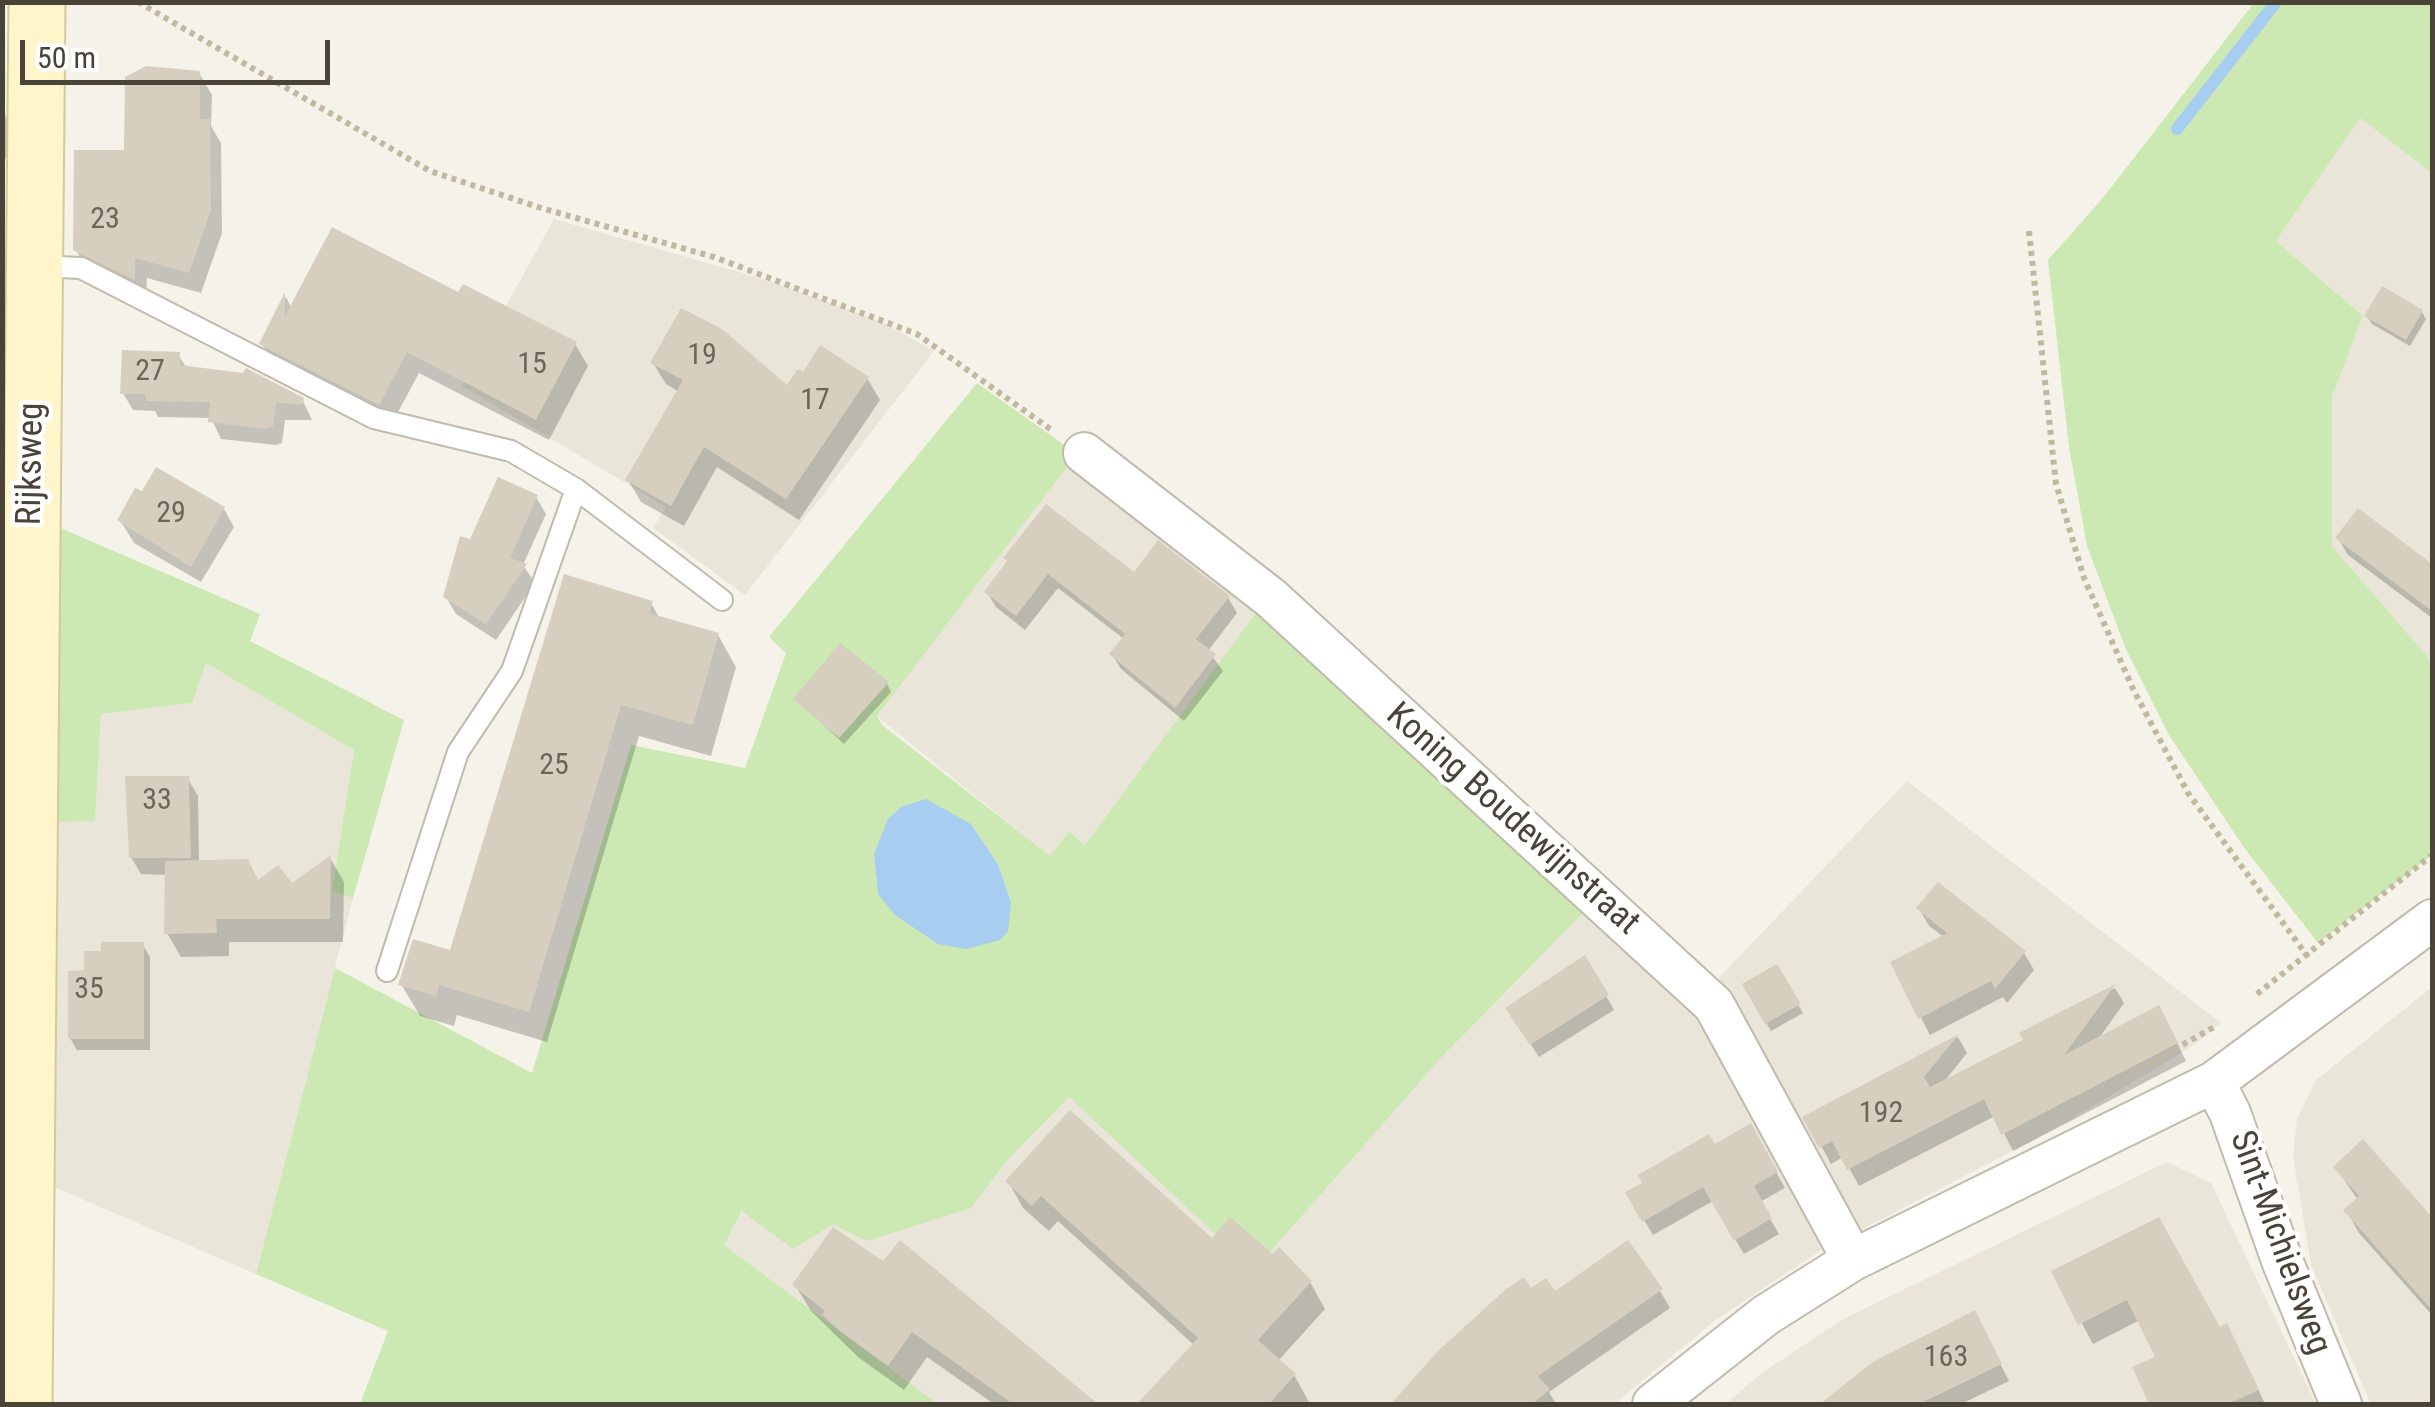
<!DOCTYPE html>
<html>
<head>
<meta charset="utf-8">
<style>
	body { margin:0 }
	#map { position:relative; width:2435px; height:1407px; overflow:hidden; background:#f5f2ea; font-family:"Roboto Condensed",sans-serif }
	canvas { display:block }
	.frame { position:absolute; inset:0; border:5px solid #494338; pointer-events:none }
	.scale { position:absolute; left:20px; top:40px; width:310px; height:45px; box-sizing:border-box; border:5px solid #494338; border-top:0; padding-left:12px; font-size:30px; line-height:35px; white-space:nowrap; color:#494338; -webkit-text-stroke:8px #fff; paint-order:stroke }
</style>
</head>
<body>
<div id="map">
<canvas width="2435" height="1407"></canvas>
<div class="frame"></div>
<div class="scale">50 m</div>
</div>
<script>
const ctx = document.querySelector('canvas').getContext('2d');
ctx.lineJoin = 'round';
function fillPath(path, color) { ctx.fillStyle = color; ctx.fill(path, 'evenodd'); }
const shape = rows => new Path2D(rows.map(r => 'M' + r).join(''));
function trace(path, color, width, dash) { ctx.strokeStyle = color; ctx.lineWidth = width; ctx.lineCap = dash ? 'butt' : 'round'; ctx.setLineDash(dash || []); ctx.stroke(path); }
function write(font, color, halo, rows, align = 'center') {
  ctx.font = font + ' "Roboto Condensed",sans-serif'; ctx.lineWidth = 9; ctx.setLineDash([]); ctx.textBaseline = 'middle'; ctx.strokeStyle = halo; ctx.fillStyle = color; for (const [text, x, y, turn = 0] of rows) {
    ctx.save(); ctx.translate(x, y); ctx.rotate((+turn || 0) * Math.PI / 180); ctx.textAlign = isNaN(turn) ? turn : align; if (halo) ctx.strokeText(text, 0, 0); ctx.fillText(text, 0, 0); ctx.restore();
  }
}
const residential = shape([
	[2360,118,2432,173,2432,662,2332,546,2332,396,2363,316,2276,241],
	[554,219,767,280,882,322,934,351,745,595,653,528,666,507,462,386],
	[1077,454,1266,599,1085,846,1050,857,877,716],
	[205,662,354,750,332,890,353,898,256,1274,47,1184,51,822,95,820,101,714,191,703],
	[1907,781,2221,1023,2190,1048,2049,1132,1853,1234,1713,984],
	[1586,910,1685,991,1841,1237,1717,1319,1614,1404,938,1404,724,1245,743,1211,833,1224,971,1208,1006,1162,1069,1097,1110,1132,1343,1167,1440,1059],
	[2432,987,2432,1404,2371,1404,2311,1265,2293,1156,2297,1119,2316,1080],
	[2167,1162,2211,1183,2316,1404,1726,1404,1759,1375,1845,1318]
]);
const green = shape([
	[2254,3,2432,3,2432,173,2360,118,2276,241,2363,316,2332,396,2332,546,2432,662,2432,855,2318,943,2245,849,2169,735,2125,647,2087,546,2069,447,2048,260,2102,199],
	[977,383,1077,454,877,716,882,725,1050,856,1069,832,1085,845,1266,599,1586,910,1440,1059,1254,1270,1069,1097,1006,1162,971,1208,867,1241,833,1224,793,1249,742,1211,724,1245,938,1404,360,1404,388,1331,256,1274,335,968,532,1073,631,745,745,768,786,653,769,637],
	[901,807,971,824,998,864,1011,902,878,894,874,854,889,819],
	[58,527,260,614,250,641,404,720,353,898,332,891,354,750,206,663,192,703,101,714,95,821,51,822]
]);
const water = shape([
	[926,799,971,824,998,864,1011,902,1008,931,1000,940,966,949,938,944,895,915,878,894,874,854,888,819,901,807]
]);
const shadow = shape([
	[199,73,212,95,211,126,221,143,222,233,201,293,147,278,146,300,88,272,76,250,126,153],
	[2,110,8,120,8,159,2,159],
	[459,296,575,344,588,366,549,440,419,373,391,425,274,365,262,344,286,297,292,309],
	[2422,312,2426,319,2410,346,2372,324,2367,316],
	[178,354,187,369,302,399,312,420,285,420,282,443,276,445,221,439,211,418,158,417,155,411,133,410,123,393],
	[653,363,788,389,804,376,867,378,880,400,799,520,717,467,684,526,641,502,628,480,679,392,666,384],
	[536,497,546,514,523,565,535,583,496,640,456,614,446,597,471,542],
	[224,509,234,527,201,582,134,543,120,520],
	[2358,512,2432,568,2432,618,2348,555,2338,538],
	[1159,544,1228,598,1237,613,1208,651,1223,671,1184,721,1121,669,1112,654,1124,639,1058,588,1025,630,996,607,987,592,1009,563,1134,576],
	[651,603,660,619,718,635,736,667,711,756,639,736,547,1042,457,1015,454,1026,420,1016,401,984,452,953],
	[887,684,891,692,844,744,796,699],
	[188,779,198,796,199,863,259,883,292,886,330,858,344,882,343,942,229,942,229,956,181,957,167,933,167,875,141,874,131,857],
	[1919,908,2024,953,2034,970,2007,1003,2003,997,1930,1035,1893,963,1944,937,1929,926],
	[143,945,150,957,150,1050,77,1050,70,1038,87,973],
	[1585,959,1614,1010,1539,1057,1516,1022],
	[1776,967,1803,1013,1771,1031,1745,985],
	[2115,988,2124,1003,2097,1041,2168,1025,2186,1061,2013,1151,1995,1116,1859,1186,1843,1157,1831,1164,1806,1118,1958,1037,1967,1053,1943,1083,2026,1041,2022,1034],
	[1750,1126,1785,1188,1760,1202,1779,1234,1744,1254,1713,1201,1653,1235,1628,1193],
	[2363,1143,2432,1220,2432,1315,2359,1233,2346,1210,2358,1200,2336,1168],
	[1008,1181,1273,1258,1310,1282,1325,1309,1278,1361,1294,1375,1309,1402,1145,1404,1195,1346,1058,1221,1049,1231,1023,1208],
	[900,1244,1094,1404,994,1404,927,1357,904,1390,858,1357,811,1311,795,1285,883,1265],
	[2054,1272,2219,1330,2238,1347,2265,1404,2152,1404,2135,1369,2158,1358,2140,1320,2093,1344],
	[1660,1291,1670,1308,1549,1392,1556,1404,1392,1404,1439,1353,1531,1292],
	[1983,1330,2009,1381,1961,1404,1824,1404,1875,1364]
]);
const stream = shape([
	[2177,129,2276,2]
]);
const building = shape([
	[146,66,200,71,200,119,210,119,211,210,189,273,135,258,135,280,73,250,74,150,124,150,125,77],
	[332,227,458,292,463,284,577,342,536,420,407,352,379,405,259,344,285,292,285,316],
	[2382,286,2423,310,2406,340,2364,316],
	[681,308,722,329,787,385,798,369,803,372,820,345,869,377,786,499,704,447,671,506,625,480,683,380,650,363],
	[122,350,180,352,180,365,243,373,246,368,304,398,303,404,276,403,273,426,266,429,208,422,210,402,146,401,146,394,120,394],
	[156,467,225,507,191,567,117,520,135,488,142,491],
	[498,477,538,495,510,558,527,564,486,624,443,597,460,536,470,539],
	[1046,504,1134,572,1158,540,1230,596,1196,639,1216,654,1175,708,1109,654,1125,634,1048,574,1016,616,984,592,1007,561,1003,558],
	[2358,508,2432,564,2432,611,2335,538],
	[564,574,653,601,649,613,719,633,693,725,621,705,529,1012,439,985,436,996,398,985,413,939,450,950],
	[840,643,889,682,839,738,793,699],
	[125,776,189,776,191,858,129,858],
	[331,855,330,919,216,919,217,933,164,934,165,861,248,859,258,880,278,865,292,883],
	[1938,882,2026,951,1995,989,1991,981,1918,1019,1890,962,1947,933,1916,908],
	[101,942,144,942,144,1039,68,1039,68,971,84,970,84,951,101,951],
	[1585,955,1609,995,1530,1045,1505,1008],
	[1777,964,1801,1004,1765,1024,1742,984],
	[2116,984,2064,1055,2159,1005,2178,1043,2001,1135,1984,1099,1847,1170,1832,1141,1819,1148,1802,1117,1959,1034,1924,1077,1930,1087,2023,1040,2019,1033],
	[1070,1110,1212,1238,1230,1217,1273,1254,1279,1247,1312,1281,1258,1340,1296,1374,1269,1404,1137,1404,1198,1338,1041,1196,1032,1206,1005,1181],
	[1751,1123,1778,1172,1754,1186,1772,1218,1734,1241,1703,1187,1642,1222,1625,1192,1642,1183,1638,1175,1709,1134,1715,1144],
	[2363,1139,2432,1217,2432,1310,2343,1210,2359,1196,2333,1167],
	[2159,1217,2220,1327,2227,1323,2259,1390,2228,1404,2149,1404,2132,1367,2155,1357,2127,1300,2078,1325,2051,1271],
	[833,1227,883,1261,900,1240,1098,1404,1013,1404,912,1332,888,1366,840,1331,822,1315,825,1311,792,1285],
	[1628,1240,1663,1289,1538,1376,1550,1389,1533,1404,1391,1404,1438,1351,1505,1290,1524,1277,1531,1288,1546,1278,1555,1291],
	[1975,1310,2002,1364,1919,1404,1820,1404,1873,1362]
]);
const path = shape([
	[138,2,430,171,541,208,714,257,917,334,1053,431],
	[2029,231,2056,484,2084,578,2133,689,2188,793,2308,957],
	[2257,994,2432,855],
	[2139,1069,2216,1026]
]);
const service = shape([
	[37,266,81,268,374,418,511,451,576,489,722,600],
	[387,971,458,752,512,671,576,489]
]);
const minor = shape([
	[1084,453,1271,598,1714,1005,1853,1260],
	[2214,1082,2230,1113,2283,1263,2341,1404],
	[1653,1404,1766,1315,1853,1260,2214,1082,2432,920]
]);
const secondary = shape([
	[24,1404,37,2]
]);
const numberNames = [
	["23",105,220],
	["19",702,356],
	["15",532,365],
	["27",150,372],
	["17",815,401],
	["29",171,514],
	["25",554,766],
	["33",157,801],
	["35",89,990],
	["192",1881,1114],
	["163",1946,1358]
];
const streetNames = [
	["Rijksweg",32,464,-89],
	["Koning Boudewijnstraat",1512,820,42],
	["Sint-Michielsweg",2279,1243,70]
];
fillPath(residential, '#e9e5d8');
fillPath(green, '#cce8b3');
fillPath(water, '#a7cdf0');
fillPath(shadow, '#0003');
trace(stream, '#a7cdf0', 12);
fillPath(building, '#d6cfbf');
trace(service, '#c0bbac', 24);
trace(minor, '#c0bbac', 44);
trace(secondary, '#d4c99a', 59);
trace(path, '#c2b89e', 6, [5, 5]);
trace(service, '#fff', 20);
trace(minor, '#fff', 40);
trace(secondary, '#fef5cb', 55);
write('30px', '#6c665a', null, numberNames);
write('35px', '#494338', '#fff', streetNames);
</script>
</body>
</html>
